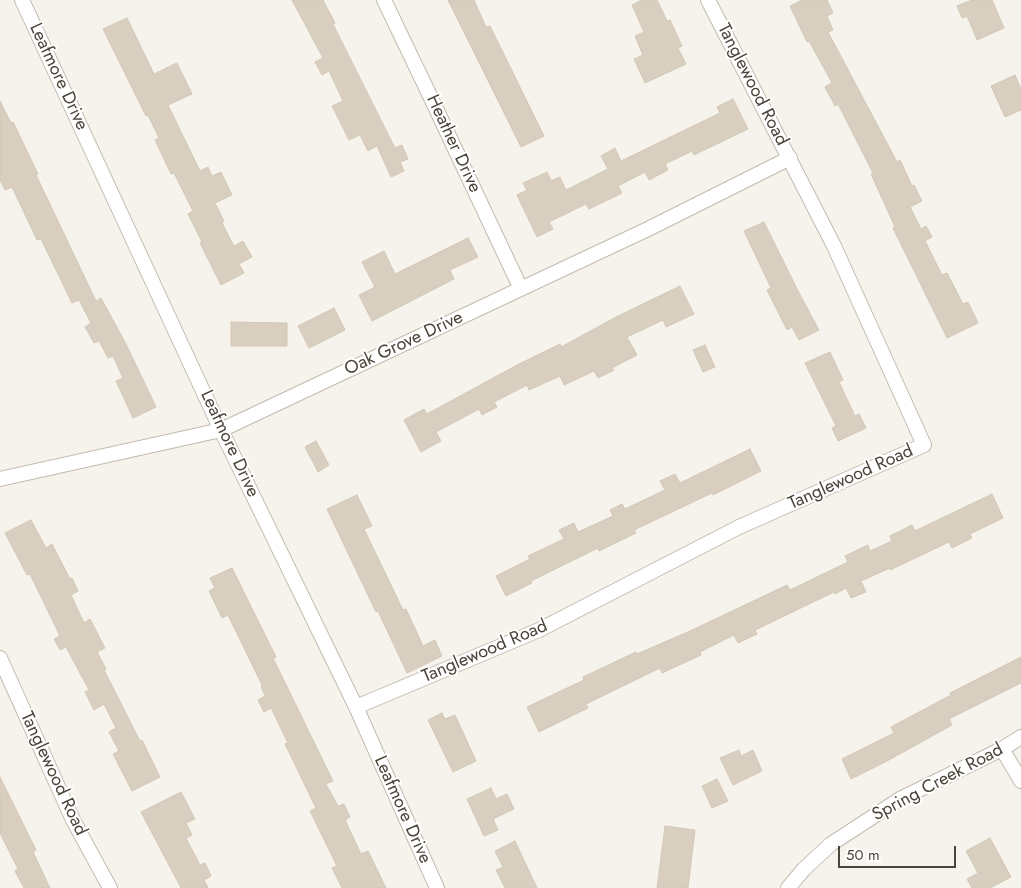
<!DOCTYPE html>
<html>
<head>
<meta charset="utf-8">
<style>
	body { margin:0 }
	#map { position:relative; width:1021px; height:888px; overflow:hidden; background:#f6f3ec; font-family:Jost,sans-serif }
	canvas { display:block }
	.scale { position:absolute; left:838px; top:846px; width:118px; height:22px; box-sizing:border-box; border:2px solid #4b4439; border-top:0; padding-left:6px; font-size:15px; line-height:18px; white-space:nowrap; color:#4b4439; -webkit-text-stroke:4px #fff; paint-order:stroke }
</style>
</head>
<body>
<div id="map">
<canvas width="1021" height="888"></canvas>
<div class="scale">50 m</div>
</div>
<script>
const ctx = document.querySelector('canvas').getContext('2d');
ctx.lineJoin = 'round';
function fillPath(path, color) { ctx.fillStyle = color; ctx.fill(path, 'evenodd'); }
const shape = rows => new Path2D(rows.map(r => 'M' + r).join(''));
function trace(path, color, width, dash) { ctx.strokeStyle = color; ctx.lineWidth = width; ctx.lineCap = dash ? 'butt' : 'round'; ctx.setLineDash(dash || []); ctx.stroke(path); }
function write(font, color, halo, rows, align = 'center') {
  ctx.font = font + ' Jost,sans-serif'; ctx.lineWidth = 4; ctx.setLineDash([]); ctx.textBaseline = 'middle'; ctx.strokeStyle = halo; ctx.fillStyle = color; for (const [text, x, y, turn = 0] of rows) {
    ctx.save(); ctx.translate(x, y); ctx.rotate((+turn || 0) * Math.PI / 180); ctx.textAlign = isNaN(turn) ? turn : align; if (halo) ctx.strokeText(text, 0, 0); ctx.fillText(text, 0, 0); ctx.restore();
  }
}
const building = shape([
	[292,0,323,0,335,23,333,24,395,148,402,145,408,159,400,162,404,171,391,177,377,146,368,151,360,135,349,140,332,106,343,101,329,71,322,75,315,62,323,58,292,0],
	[448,0,474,0,486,27,490,26,544,136,521,147,448,0],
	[642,0,657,0,667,21,670,20,682,46,678,48,686,64,645,83,634,59,643,55,635,36,644,32,632,5,642,0],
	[802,0,827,0,833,13,827,16,833,30,828,32,897,162,900,160,912,186,914,185,922,201,910,207,921,229,926,226,932,237,925,241,942,275,947,273,963,304,968,302,978,323,947,338,893,228,895,227,871,174,873,173,838,104,835,106,825,87,832,83,809,41,807,42,790,6,802,0],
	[972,0,992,0,1004,28,977,40,967,16,962,18,957,6,972,0],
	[127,18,154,74,177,63,192,94,168,105,200,171,208,167,212,176,221,172,232,195,215,203,224,221,222,223,234,246,243,241,252,257,239,264,244,273,221,285,200,243,202,242,188,214,193,211,174,173,171,174,155,140,159,138,148,115,146,116,103,29,127,18],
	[1015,75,1021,89,1021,110,1005,117,991,86,1015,75],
	[733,99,748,129,694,155,692,151,665,164,668,170,649,180,645,172,618,186,622,193,589,209,586,204,549,222,553,229,537,237,517,195,527,190,523,183,547,172,551,181,560,177,566,190,608,169,601,156,615,148,621,161,720,113,717,107,733,99],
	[0,101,11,123,13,122,38,174,36,175,96,301,101,298,126,344,156,407,133,418,116,381,123,378,113,356,108,358,99,341,94,343,85,327,91,323,79,300,72,303,41,239,37,240,12,187,5,190,0,180,0,101],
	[764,222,798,291,819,330,799,340,792,327,787,330,767,290,771,288,744,231,764,222],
	[468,238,478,257,450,270,454,279,372,321,359,295,375,287,362,262,384,251,395,274,468,238],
	[680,286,694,314,666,327,663,320,627,337,637,355,612,368,614,370,598,378,594,371,564,385,560,376,529,390,527,385,494,402,497,407,482,415,479,409,436,432,441,441,421,452,404,420,424,409,427,414,517,365,560,344,561,347,616,317,680,286],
	[334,308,345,330,309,348,298,326,334,308],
	[231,322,287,323,287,346,231,346,231,322],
	[705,345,715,367,703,372,693,350,705,345],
	[830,352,843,380,839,382,855,416,859,414,866,428,838,441,832,428,836,426,805,363,830,352],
	[316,441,329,465,318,472,305,447,316,441],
	[750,449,761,471,713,495,712,493,634,530,636,533,599,551,598,548,531,581,532,583,506,596,496,576,530,559,528,556,564,539,559,530,574,523,578,532,613,516,610,510,622,504,625,509,665,490,660,481,675,474,680,483,750,449],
	[992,494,1003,518,970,534,972,538,952,548,949,542,890,570,890,568,861,581,866,592,851,598,846,588,835,594,834,592,755,630,757,634,738,643,734,635,700,652,701,655,662,673,660,668,586,704,588,708,539,732,527,707,584,680,583,677,636,652,637,654,690,631,787,585,790,590,848,562,845,556,868,545,870,551,892,541,890,536,912,525,915,531,992,494],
	[357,495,372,526,364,529,403,610,406,609,423,646,435,640,442,656,407,673,378,611,376,612,327,509,357,495],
	[31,520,46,548,52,544,70,579,72,578,78,591,71,595,84,623,90,619,105,648,97,652,106,669,104,670,140,741,142,740,160,777,132,791,113,754,119,751,109,732,116,728,104,704,94,710,85,692,89,690,66,647,60,650,54,639,60,636,30,574,27,575,5,533,31,520],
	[232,568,276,657,273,658,333,781,326,784,338,806,344,804,350,817,345,820,361,854,368,851,386,888,342,888,332,868,337,866,310,811,316,808,285,744,288,743,271,708,264,712,258,700,265,696,261,686,262,685,228,615,222,618,209,591,215,588,210,578,232,568],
	[1021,657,1021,683,949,719,952,725,887,761,851,779,842,759,894,733,891,727,951,695,950,693,1021,657],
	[442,713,445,719,455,715,476,761,453,772,428,720,442,713],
	[739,750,741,756,753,750,762,771,733,785,720,758,739,750],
	[0,777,36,850,33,852,50,888,24,888,15,871,18,869,0,833,0,777],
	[717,779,728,801,712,808,702,786,717,779],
	[491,788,496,799,507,794,514,809,493,819,498,830,484,836,467,799,491,788],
	[181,792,195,819,186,823,192,835,186,838,200,865,205,863,211,876,204,880,208,888,181,888,141,812,181,792],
	[665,826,695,830,688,888,657,888,665,826],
	[990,838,1011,877,990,888,972,888,967,879,978,873,966,851,990,838],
	[515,841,537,888,505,888,496,870,503,867,495,851,515,841]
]);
const minor = shape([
	[22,0,221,430,356,707,437,888],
	[384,0,431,98,521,289],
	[0,479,221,430,648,229,790,158],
	[0,658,73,820,110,888],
	[356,707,539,630,739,527,924,445,834,246,708,0],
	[1002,749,1021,781],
	[788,888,804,869,831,844,900,799,1002,749,1021,737]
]);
const streetNames = [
	["Leafmore Drive",58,77,65],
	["Tanglewood Road",752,85,63],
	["Heather Drive",453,144,65],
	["Oak Grove Drive",404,344,-25],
	["Leafmore Drive",229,444,65],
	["Tanglewood Road",851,478,-24],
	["Tanglewood Road",485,652,-23],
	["Tanglewood Road",53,774,65],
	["Spring Creek Road",938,783,-28],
	["Leafmore Drive",402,810,66]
];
fillPath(building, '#d8cfc1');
trace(building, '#d3c7b4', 1);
trace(minor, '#c2bbae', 16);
trace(minor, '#fff', 14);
write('18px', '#4b4439', '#fff', streetNames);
</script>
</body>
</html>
